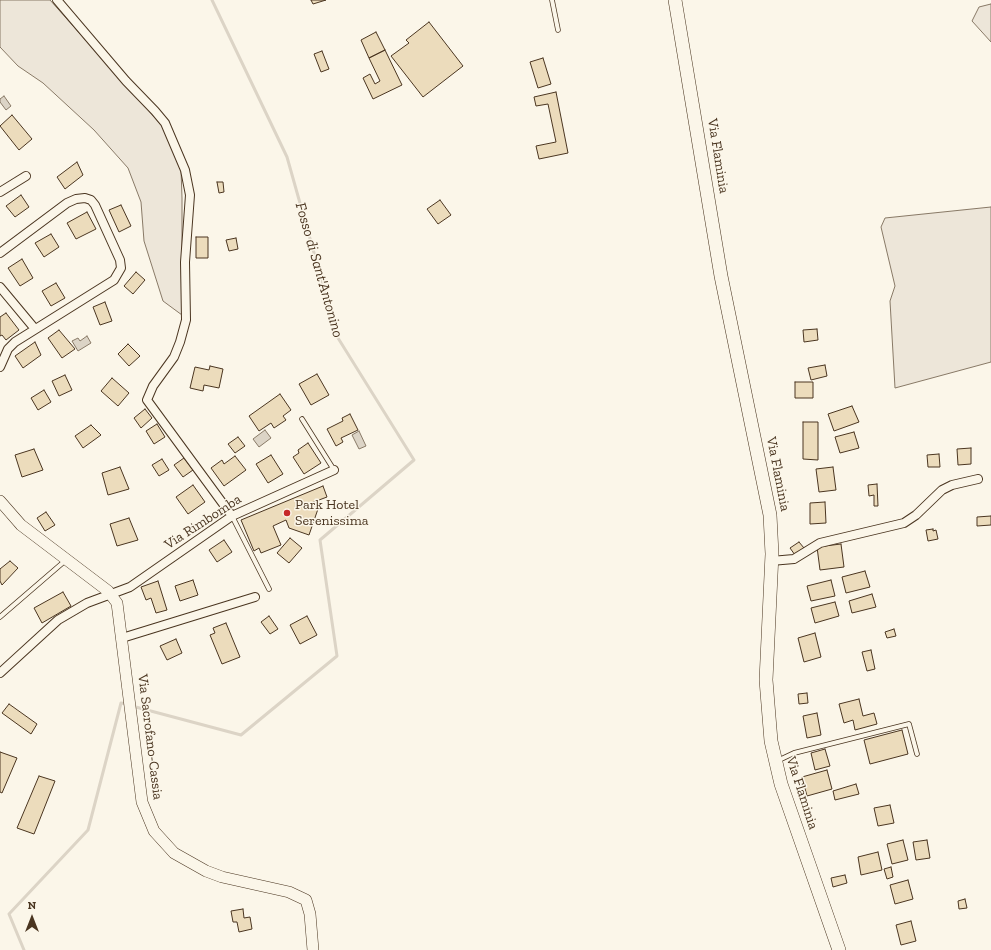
<!DOCTYPE html>
<html>
<head>
<meta charset="utf-8">
<style>
	body { margin:0 }
	#map { position:relative; width:991px; height:950px; overflow:hidden; background:#fbf6e9; font-family:"Zilla Slab",serif }
	canvas { display:block }
	.north { position:absolute; left:12px; top:898px; width:40px; height:40px; -webkit-text-stroke:3px #fbf6e9; paint-order:stroke; rotate:0deg; font-size:11px; font-weight:700; line-height:16px; text-align:center; color:#4a3520 }
	.north::after { content:''; display:block; margin:auto; width:14px; height:18px; background:#4a3520; clip-path:polygon(50% 0,100% 100%,50% 72%,0 100%) }
</style>
</head>
<body>
<div id="map">
<canvas width="991" height="950"></canvas>
<div class="north">N</div>
</div>
<script>
const ctx = document.querySelector('canvas').getContext('2d');
ctx.lineJoin = 'round';
function fillPath(path, color) { ctx.fillStyle = color; ctx.fill(path, 'evenodd'); }
const shape = rows => new Path2D(rows.map(r => 'M' + r).join(''));
function trace(path, color, width, dash) { ctx.strokeStyle = color; ctx.lineWidth = width; ctx.lineCap = dash ? 'butt' : 'round'; ctx.setLineDash(dash || []); ctx.stroke(path); }
function write(font, color, halo, rows, align = 'center') {
  ctx.font = font + ' "Zilla Slab",serif'; ctx.lineWidth = 3; ctx.setLineDash([]); ctx.textBaseline = 'middle'; ctx.strokeStyle = halo; ctx.fillStyle = color; for (const [text, x, y, turn = 0] of rows) {
    ctx.save(); ctx.translate(x, y); ctx.rotate((+turn || 0) * Math.PI / 180); ctx.textAlign = isNaN(turn) ? turn : align; if (halo) ctx.strokeText(text, 0, 0); ctx.fillText(text, 0, 0); ctx.restore();
  }
}
const green = shape([
	[0,0,50,0,164,128,181,169,182,198,182,315,163,301,144,241,141,202,128,168,94,130,43,83,18,66,0,47,0,0],
	[991,4,991,42,972,21,979,7,991,4],
	[991,207,991,362,895,388,890,301,895,286,881,227,885,218,991,207]
]);
const water = shape([
	[4,96,11,106,6,110,0,102,0,99,4,96],
	[87,336,91,343,78,351,72,341,78,338,80,341,87,336],
	[265,430,271,438,259,447,253,439,265,430],
	[359,431,366,446,359,449,352,435,359,431]
]);
const stream = shape([
	[132,706,241,735,337,656,320,540,414,460,338,338,287,157,212,0],
	[24,950,9,914,88,830,121,703,127,704]
]);
const building = shape([
	[311,0,326,0,313,4,311,0],
	[429,22,463,66,423,97,391,56,409,43,406,40,429,22],
	[376,32,385,50,369,58,361,40,376,32],
	[385,50,402,85,373,99,363,78,370,74,375,84,380,81,369,58,385,50],
	[322,51,329,69,321,72,314,54,322,51],
	[543,58,551,84,538,88,530,62,543,58],
	[556,92,568,153,539,159,536,146,556,142,548,104,536,106,534,97,556,92],
	[12,115,32,139,19,150,0,126,12,115],
	[77,162,83,175,65,189,57,177,77,162],
	[217,182,223,182,224,192,219,193,217,182],
	[21,195,29,207,15,217,6,206,21,195],
	[440,200,451,215,438,224,427,209,440,200],
	[121,205,131,226,119,232,109,210,121,205],
	[87,212,96,229,76,239,67,223,87,212],
	[51,234,59,247,44,257,35,243,51,234],
	[196,237,208,237,208,258,196,258,196,237],
	[236,238,238,249,229,251,226,240,236,238],
	[22,259,33,278,20,286,8,268,22,259],
	[136,272,145,280,133,294,124,286,136,272],
	[56,283,65,298,51,306,42,291,56,283],
	[105,302,112,321,100,325,93,307,105,302],
	[6,313,19,330,6,340,2,335,0,336,0,317,6,313],
	[817,329,818,340,804,342,803,330,817,329],
	[59,330,75,349,62,358,48,338,59,330],
	[35,342,41,355,23,368,15,356,35,342],
	[128,344,140,356,129,366,118,354,128,344],
	[825,365,827,376,811,380,808,368,825,365],
	[210,366,223,369,219,388,204,385,203,391,190,388,195,367,209,370,210,366],
	[317,374,329,395,311,405,299,384,317,374],
	[65,375,72,390,59,396,52,381,65,375],
	[112,378,129,393,118,406,101,391,112,378],
	[795,382,813,382,813,398,795,398,795,382],
	[44,390,51,402,38,410,31,398,44,390],
	[280,394,291,410,283,416,286,420,274,428,271,423,259,431,249,416,280,394],
	[852,406,859,422,834,431,828,414,852,406],
	[145,409,152,418,141,428,134,418,145,409],
	[350,414,358,430,341,438,343,442,336,446,327,429,343,421,342,418,350,414],
	[803,422,818,422,818,460,803,459,803,422],
	[157,424,165,437,154,444,146,431,157,424],
	[91,425,101,435,83,448,75,436,91,425],
	[854,432,859,448,840,453,835,437,854,432],
	[238,437,245,446,235,453,228,444,238,437],
	[308,443,321,463,304,474,293,457,299,453,298,450,308,443],
	[971,448,971,464,958,465,957,449,971,448],
	[34,449,43,470,22,477,15,455,34,449],
	[939,454,940,467,928,467,927,455,939,454],
	[271,455,283,474,268,483,256,464,271,455],
	[235,456,246,470,224,486,211,468,222,460,224,464,235,456],
	[184,458,193,470,183,477,174,465,184,458],
	[162,459,169,470,159,476,152,465,162,459],
	[120,467,129,489,108,495,102,473,120,467],
	[833,467,836,490,819,492,816,469,833,467],
	[877,484,878,506,874,506,874,495,869,496,868,485,877,484],
	[193,485,205,502,188,514,176,497,193,485],
	[323,486,327,497,311,503,319,506,309,535,289,528,286,520,273,526,281,545,261,553,259,548,254,551,241,520,323,486],
	[825,502,826,523,810,524,810,503,825,502],
	[46,512,55,525,45,531,37,518,46,512],
	[991,516,991,525,977,526,977,517,991,516],
	[129,518,138,540,117,546,110,524,129,518],
	[933,529,933,531,936,530,938,539,928,541,926,530,933,529],
	[290,538,302,548,289,563,277,553,290,538],
	[224,540,232,552,217,562,209,550,224,540],
	[799,542,804,548,795,555,790,548,799,542],
	[841,544,844,567,820,570,817,547,841,544],
	[10,561,18,568,2,585,0,581,0,569,10,561],
	[865,571,870,587,846,593,842,577,865,571],
	[193,580,198,595,180,601,175,586,193,580],
	[831,580,835,596,811,601,807,586,831,580],
	[158,581,167,610,156,613,151,598,146,600,141,587,158,581],
	[63,592,71,606,42,623,34,608,63,592],
	[872,594,876,607,852,613,849,601,872,594],
	[835,602,839,616,815,623,811,608,835,602],
	[269,616,278,629,270,634,261,622,269,616],
	[307,616,317,635,300,644,290,625,307,616],
	[226,623,240,657,222,664,210,635,215,633,213,628,226,623],
	[894,629,896,636,887,638,885,632,894,629],
	[815,633,821,657,804,662,798,638,815,633],
	[176,639,182,653,167,660,160,646,176,639],
	[871,650,875,669,867,671,862,652,871,650],
	[807,693,808,703,799,704,798,694,807,693],
	[859,699,863,716,874,713,877,724,855,730,853,720,844,723,839,704,859,699],
	[9,704,37,724,31,734,2,713,9,704],
	[817,713,821,735,807,738,803,716,817,713],
	[902,730,908,754,870,764,864,740,902,730],
	[825,749,830,766,815,770,811,753,825,749],
	[0,752,17,758,2,793,0,792,0,752],
	[827,770,832,789,807,796,802,777,827,770],
	[39,776,55,781,34,834,17,828,39,776],
	[856,784,859,794,835,800,833,791,856,784],
	[890,805,894,823,878,826,874,808,890,805],
	[903,840,908,860,892,864,887,844,903,840],
	[927,840,930,858,916,860,913,842,927,840],
	[878,852,882,870,861,875,858,857,878,852],
	[891,867,893,877,887,879,884,869,891,867],
	[845,875,847,883,833,887,831,878,845,875],
	[908,880,913,899,895,904,890,885,908,880],
	[965,899,967,908,959,909,958,901,965,899],
	[243,909,244,918,250,917,252,929,239,932,237,922,233,922,231,911,243,909],
	[911,921,916,941,901,945,896,925,911,921]
]);
const service = shape([
	[552,0,558,30],
	[302,419,334,470],
	[232,516,269,589],
	[0,617,66,560],
	[777,761,794,753,909,724,917,754]
]);
const minor = shape([
	[57,0,126,81,155,111,165,123,185,170,190,195,185,262,186,320,180,342,174,357,153,386,147,400,232,516],
	[0,192,26,176],
	[0,253,67,203,76,199,85,198,91,200,95,205,120,260,121,268,114,280,15,342,8,349,0,367],
	[0,287,35,329],
	[771,561,794,559,820,543,904,523,916,515,942,490,952,485,978,479],
	[122,638,255,597],
	[0,673,58,620,87,603,130,587,232,516,334,470]
]);
const tertiary = shape([
	[0,501,21,525,108,591,117,603,142,802,154,831,174,853,206,871,222,877,289,892,306,900,310,914,313,950]
]);
const primary = shape([
	[675,0,721,276,770,515,772,554,766,680,771,741,781,784,839,950]
]);
const markers = [
	[287,513,4,"#c62828"]
];
const streetNames = [
	["Via Flaminia",718,156,81],
	["Via Flaminia",778,474,79],
	["Via Rimbomba",203,522,-33],
	["Via Sacrofano-Cassia",150,737,83],
	["Via Flaminia",802,793,72]
];
const poiNames = [
	["Park Hotel",295,505],
	["Serenissima",295,521]
];
const waterNames = [
	["Fosso di Sant'Antonino",319,270,74]
];
fillPath(green, '#ede6d9');
trace(green, '#887966', 1);
fillPath(water, '#dcd4c6');
trace(water, '#887966', 1);
trace(stream, '#dcd4c6', 3);
fillPath(building, '#ecdcbc');
trace(building, '#4a3520', 1);
trace(service, '#4a3520', 5.5);
trace(minor, '#4a3520', 10);
trace(tertiary, '#4a3520', 12);
trace(primary, '#4a3520', 14);
trace(service, '#fbf6e9', 4);
trace(minor, '#fbf6e9', 8);
trace(tertiary, '#fbf6e9', 11);
trace(primary, '#fbf6e9', 13);
for (const [x, y, r, color] of markers) { const dot = new Path2D(); dot.arc(x, y, r, 0, 2 * Math.PI); ctx.fillStyle = color; ctx.fill(dot); trace(dot, '#fbf6e9', 1.5); }
write('14px', '#4a3520', '#fbf6e9', streetNames);
write('14px', '#4a3520', '#fbf6e9', poiNames, 'left');
write('italic 15px', '#4a3520', '#fbf6e9', waterNames);
</script>
</body>
</html>
